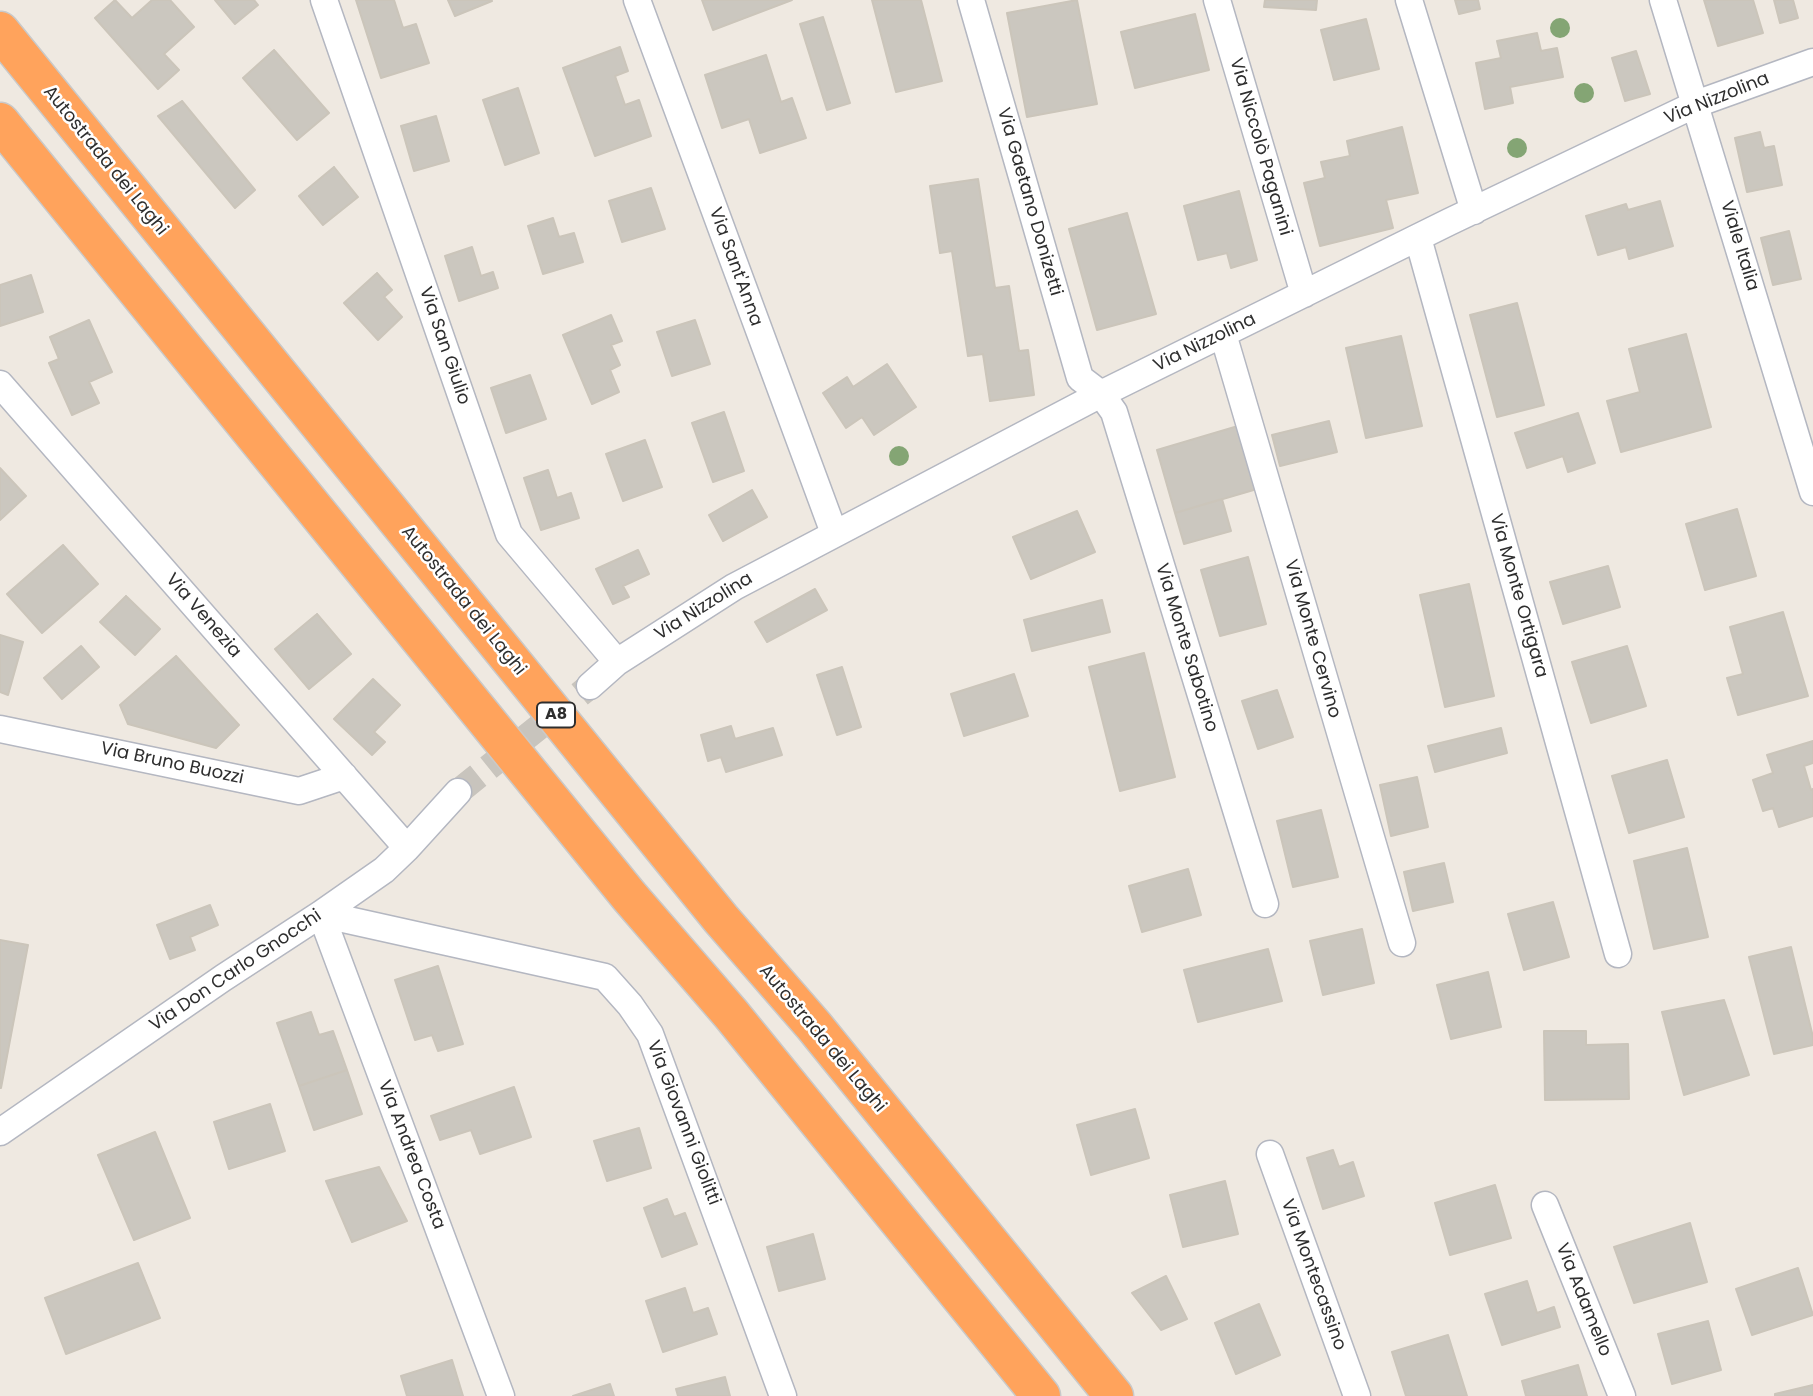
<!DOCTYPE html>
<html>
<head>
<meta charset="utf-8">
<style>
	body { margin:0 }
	canvas { display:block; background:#efe9e1 }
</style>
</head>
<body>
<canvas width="1813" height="1396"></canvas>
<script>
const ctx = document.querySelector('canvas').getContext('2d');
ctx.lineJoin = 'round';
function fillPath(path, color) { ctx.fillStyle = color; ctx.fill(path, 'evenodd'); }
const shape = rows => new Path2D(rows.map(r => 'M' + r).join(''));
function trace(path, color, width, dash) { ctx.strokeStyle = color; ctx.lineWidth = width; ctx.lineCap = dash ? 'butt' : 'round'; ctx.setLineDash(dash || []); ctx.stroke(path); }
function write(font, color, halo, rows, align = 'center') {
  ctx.font = font + ' Poppins,sans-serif'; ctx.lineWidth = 5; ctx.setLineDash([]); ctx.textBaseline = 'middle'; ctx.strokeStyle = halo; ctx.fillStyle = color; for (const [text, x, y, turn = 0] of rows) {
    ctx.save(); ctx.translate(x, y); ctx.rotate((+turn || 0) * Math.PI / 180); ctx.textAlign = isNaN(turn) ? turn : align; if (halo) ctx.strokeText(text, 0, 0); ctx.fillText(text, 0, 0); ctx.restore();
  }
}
const building = shape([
	[115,0,132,18,152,0,170,0,194,27,164,54,179,70,158,89,95,18,115,0],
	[215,0,254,0,258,5,235,24,215,0],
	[356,0,394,0,403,28,416,24,429,63,381,78,356,0],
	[448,0,491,0,492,1,455,16,448,0],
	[702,0,792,0,713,30,702,0],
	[872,0,921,0,942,81,896,92,872,0],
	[1077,0,1097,104,1027,117,1007,13,1077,0],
	[1265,0,1317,0,1316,10,1264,7,1265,0],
	[1455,0,1478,0,1480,9,1459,14,1455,0],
	[1704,0,1753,0,1763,33,1718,46,1704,0],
	[1774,0,1793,0,1798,18,1780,23,1774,0],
	[1195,14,1209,70,1135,88,1121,32,1195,14],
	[823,17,850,103,827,110,800,24,823,17],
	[1366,19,1379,69,1334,80,1321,30,1366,19],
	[1537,33,1541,51,1557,48,1563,77,1510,87,1513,103,1485,109,1476,63,1501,58,1497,41,1537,33],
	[620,47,628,71,615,76,625,105,639,100,651,136,595,156,563,68,620,47],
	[274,50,329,113,297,140,243,78,274,50],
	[1636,51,1650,94,1625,101,1612,58,1636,51],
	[766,55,781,102,792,98,806,138,760,153,749,119,722,128,705,75,766,55],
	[518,88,539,153,505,165,483,100,518,88],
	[182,101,255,190,235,208,158,116,182,101],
	[436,116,449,161,414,171,401,126,436,116],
	[1402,127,1418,193,1386,200,1393,228,1320,246,1304,183,1325,178,1321,162,1350,156,1347,141,1402,127],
	[1760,132,1764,148,1774,146,1782,185,1747,192,1735,138,1760,132],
	[334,167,358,197,323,225,299,196,334,167],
	[978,179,995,288,1009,286,1019,351,1028,350,1034,395,990,401,983,354,968,356,952,251,940,253,930,186,978,179],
	[651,188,665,229,622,242,609,201,651,188],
	[1239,191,1257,260,1231,268,1227,253,1198,260,1184,206,1239,191],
	[1660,201,1673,246,1629,259,1626,247,1598,255,1586,216,1626,204,1628,210,1660,201],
	[1127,213,1156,314,1097,330,1069,229,1127,213],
	[553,218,559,237,574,233,583,262,543,274,528,226,553,218],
	[1789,231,1801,279,1773,285,1761,238,1789,231],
	[472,247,481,276,493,272,498,288,459,301,445,256,472,247],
	[377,273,392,290,384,297,402,317,378,340,344,303,377,273],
	[31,275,43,312,0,326,0,285,31,275],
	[1517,303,1544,405,1497,417,1470,315,1517,303],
	[611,315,622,341,611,345,620,365,610,370,619,392,592,404,563,335,611,315],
	[89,320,112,372,89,382,99,403,72,415,49,363,59,359,50,337,89,320],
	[695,320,710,364,672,376,657,332,695,320],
	[1686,334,1711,427,1621,452,1607,401,1640,392,1629,349,1686,334],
	[1401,336,1422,426,1366,438,1346,348,1401,336],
	[887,364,916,407,874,435,862,417,846,428,823,393,847,377,853,387,887,364],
	[530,375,546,419,506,433,491,388,530,375],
	[724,412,744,471,713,482,692,423,724,412],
	[1578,413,1595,463,1568,472,1563,456,1527,468,1515,433,1578,413],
	[1329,421,1337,452,1280,466,1272,435,1329,421],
	[1238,426,1257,489,1175,513,1157,450,1238,426],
	[645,440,662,487,623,501,606,454,645,440],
	[0,468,26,496,0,520,0,468],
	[548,470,557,498,571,493,579,518,541,530,524,478,548,470],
	[752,490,767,517,723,541,709,515,752,490],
	[1222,499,1231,531,1184,544,1175,513,1222,499],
	[1737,509,1756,576,1705,590,1686,524,1737,509],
	[1077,511,1095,552,1031,579,1013,537,1077,511],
	[63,545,98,584,42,633,7,594,63,545],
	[638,550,649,574,623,586,629,597,613,604,596,569,638,550],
	[1248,557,1266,624,1220,636,1201,570,1248,557],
	[1608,566,1620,607,1563,624,1550,582,1608,566],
	[1469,584,1494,696,1445,707,1420,595,1469,584],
	[815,589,827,610,767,642,755,622,815,589],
	[126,596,160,629,135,655,100,622,126,596],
	[1102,600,1110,632,1032,651,1024,620,1102,600],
	[1783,612,1808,696,1738,715,1727,678,1743,674,1730,627,1783,612],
	[317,614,351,654,309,689,275,649,317,614],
	[0,635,23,642,8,695,0,692,0,635],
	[81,646,99,667,62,699,44,678,81,646],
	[1627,646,1646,706,1591,723,1572,662,1627,646],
	[1144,653,1175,777,1120,791,1089,667,1144,653],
	[176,656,239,725,216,748,128,724,120,705,176,656],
	[842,667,861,727,837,735,817,675,842,667],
	[1014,674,1028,716,964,736,951,694,1014,674],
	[373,679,400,705,374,732,385,742,372,755,334,719,373,679],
	[1277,690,1293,737,1258,749,1242,701,1277,690],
	[731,726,735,739,773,728,782,755,726,772,721,757,708,761,701,735,731,726],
	[1501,728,1507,753,1435,772,1428,746,1501,728],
	[1813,741,1813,763,1804,766,1811,790,1813,789,1813,816,1779,827,1773,808,1763,811,1753,780,1773,773,1767,755,1813,741],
	[1667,760,1684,817,1629,833,1612,776,1667,760],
	[1417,777,1428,827,1391,836,1380,785,1417,777],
	[1321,810,1338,877,1293,887,1277,821,1321,810],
	[1687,848,1708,937,1654,949,1634,861,1687,848],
	[1444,863,1453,902,1413,911,1404,872,1444,863],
	[1188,869,1201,915,1142,932,1129,886,1188,869],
	[1553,902,1569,957,1524,970,1508,914,1553,902],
	[210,905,218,925,190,937,195,950,170,959,157,925,210,905],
	[1362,929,1374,983,1323,995,1310,941,1362,929],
	[0,940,28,945,1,1088,0,1088,0,940],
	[1791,947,1813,1037,1813,1045,1774,1054,1749,957,1791,947],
	[1268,949,1282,1001,1198,1022,1184,970,1268,949],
	[438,966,463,1044,438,1051,432,1035,415,1040,395,980,438,966],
	[1488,972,1501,1027,1451,1039,1437,985,1488,972],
	[1724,1000,1749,1075,1684,1095,1662,1012,1724,1000],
	[311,1012,319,1035,333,1031,347,1070,299,1086,277,1023,311,1012],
	[1544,1031,1586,1031,1586,1045,1628,1044,1629,1099,1545,1100,1544,1031],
	[347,1070,362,1114,314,1130,299,1086,347,1070],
	[514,1087,531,1137,480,1154,471,1130,440,1140,431,1116,514,1087],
	[270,1104,285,1151,229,1169,214,1122,270,1104],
	[1135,1109,1149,1158,1091,1175,1077,1125,1135,1109],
	[639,1128,651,1168,607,1181,594,1141,639,1128],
	[155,1132,190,1218,134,1240,98,1155,155,1132],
	[1333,1150,1339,1167,1353,1162,1364,1196,1323,1209,1307,1158,1333,1150],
	[379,1167,407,1221,352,1242,326,1181,379,1167],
	[1225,1181,1238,1234,1183,1247,1170,1195,1225,1181],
	[1495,1185,1511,1238,1450,1255,1435,1203,1495,1185],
	[667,1199,674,1217,685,1213,697,1244,662,1257,644,1208,667,1199],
	[1690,1223,1707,1282,1634,1303,1614,1247,1690,1223],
	[813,1234,825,1279,779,1291,767,1247,813,1234],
	[138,1263,160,1318,66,1354,45,1298,138,1263],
	[1798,1268,1813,1315,1752,1335,1736,1289,1798,1268],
	[1166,1276,1187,1319,1161,1330,1132,1293,1166,1276],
	[1527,1281,1537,1313,1554,1307,1560,1327,1502,1345,1485,1294,1527,1281],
	[685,1288,693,1313,708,1308,717,1334,663,1352,646,1301,685,1288],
	[1259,1304,1280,1355,1236,1374,1215,1323,1259,1304],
	[1708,1321,1721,1370,1672,1384,1658,1334,1708,1321],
	[1448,1335,1467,1396,1406,1396,1392,1352,1448,1335],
	[452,1360,463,1396,407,1396,401,1376,452,1360],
	[1578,1365,1587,1396,1526,1396,1522,1381,1578,1365],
	[725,1377,730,1396,678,1396,676,1389,725,1377],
	[610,1384,614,1396,573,1396,610,1384],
	[1813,1385,1813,1396,1775,1396,1775,1394,1813,1385]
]);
const streetTunnel = shape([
	[458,792,590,686]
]);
const street = shape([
	[324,0,509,534,617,662],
	[637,0,834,533],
	[971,0,1080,378,1101,394,1114,412,1265,904],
	[1217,0,1304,294],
	[1409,0,1474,211],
	[1663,0,1813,492],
	[1418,238,1618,954],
	[1223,334,1402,943],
	[0,384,407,848],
	[590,686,617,662,734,587,1101,394,1449,222,1696,104,1813,62],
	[0,729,299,791,344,776],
	[321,914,605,977,630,1005,650,1034,783,1396],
	[321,914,501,1396],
	[0,1132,223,978,321,914,384,870,407,848,458,792],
	[1270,1154,1357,1396],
	[1545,1205,1622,1396]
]);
const highway = shape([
	[0,31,721,919,814,1026,1114,1396],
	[0,122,629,896,731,1014,1041,1396]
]);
const trees = [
	[1560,28],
	[1584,93],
	[1517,148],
	[899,456]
];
const shields = [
	[556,715,38]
];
const shieldNames = [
	["A8",556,715]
];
const streetNames = [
	["Via Nizzolina",1717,99,-22],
	["Via Niccolò Paganini",1260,147,74],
	["Autostrada dei Laghi",105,161,51],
	["Via Gaetano Donizetti",1029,202,74],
	["Viale Italia",1739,246,73],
	["Via Sant'Anna",735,267,70],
	["Via Nizzolina",1205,343,-26],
	["Via San Giulio",444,346,71],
	["Via Monte Ortigara",1518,596,74],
	["Autostrada dei Laghi",463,601,51],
	["Via Nizzolina",704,607,-32],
	["Via Venezia",203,616,49],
	["Via Monte Cervino",1312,639,74],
	["Via Monte Sabotino",1186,648,73],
	["Via Bruno Buozzi",172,764,12],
	["Via Don Carlo Gnocchi",236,971,-34],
	["Autostrada dei Laghi",822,1039,50],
	["Via Giovanni Giolitti",683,1123,69],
	["Via Andrea Costa",411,1155,69],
	["Via Montecassino",1313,1275,70],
	["Via Adamello",1583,1300,68]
];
fillPath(building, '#cbc7bf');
trace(building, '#cbc5ba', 2);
trace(streetTunnel, '#c8c4bd', 26, [26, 13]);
trace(street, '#b4b7c1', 29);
trace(highway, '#c9c9c9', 41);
trace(street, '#fff', 26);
trace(highway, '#ffa35c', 38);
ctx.fillStyle = '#84a574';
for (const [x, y] of trees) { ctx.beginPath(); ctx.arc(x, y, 10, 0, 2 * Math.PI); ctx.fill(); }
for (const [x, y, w] of shields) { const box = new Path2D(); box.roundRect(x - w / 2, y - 12.5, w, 25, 5); ctx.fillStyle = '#fff'; ctx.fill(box); trace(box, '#2e2e2e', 2); }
write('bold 16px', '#2e2e2e', null, shieldNames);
write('18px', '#2e2e2e', '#fff', streetNames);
</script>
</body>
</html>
